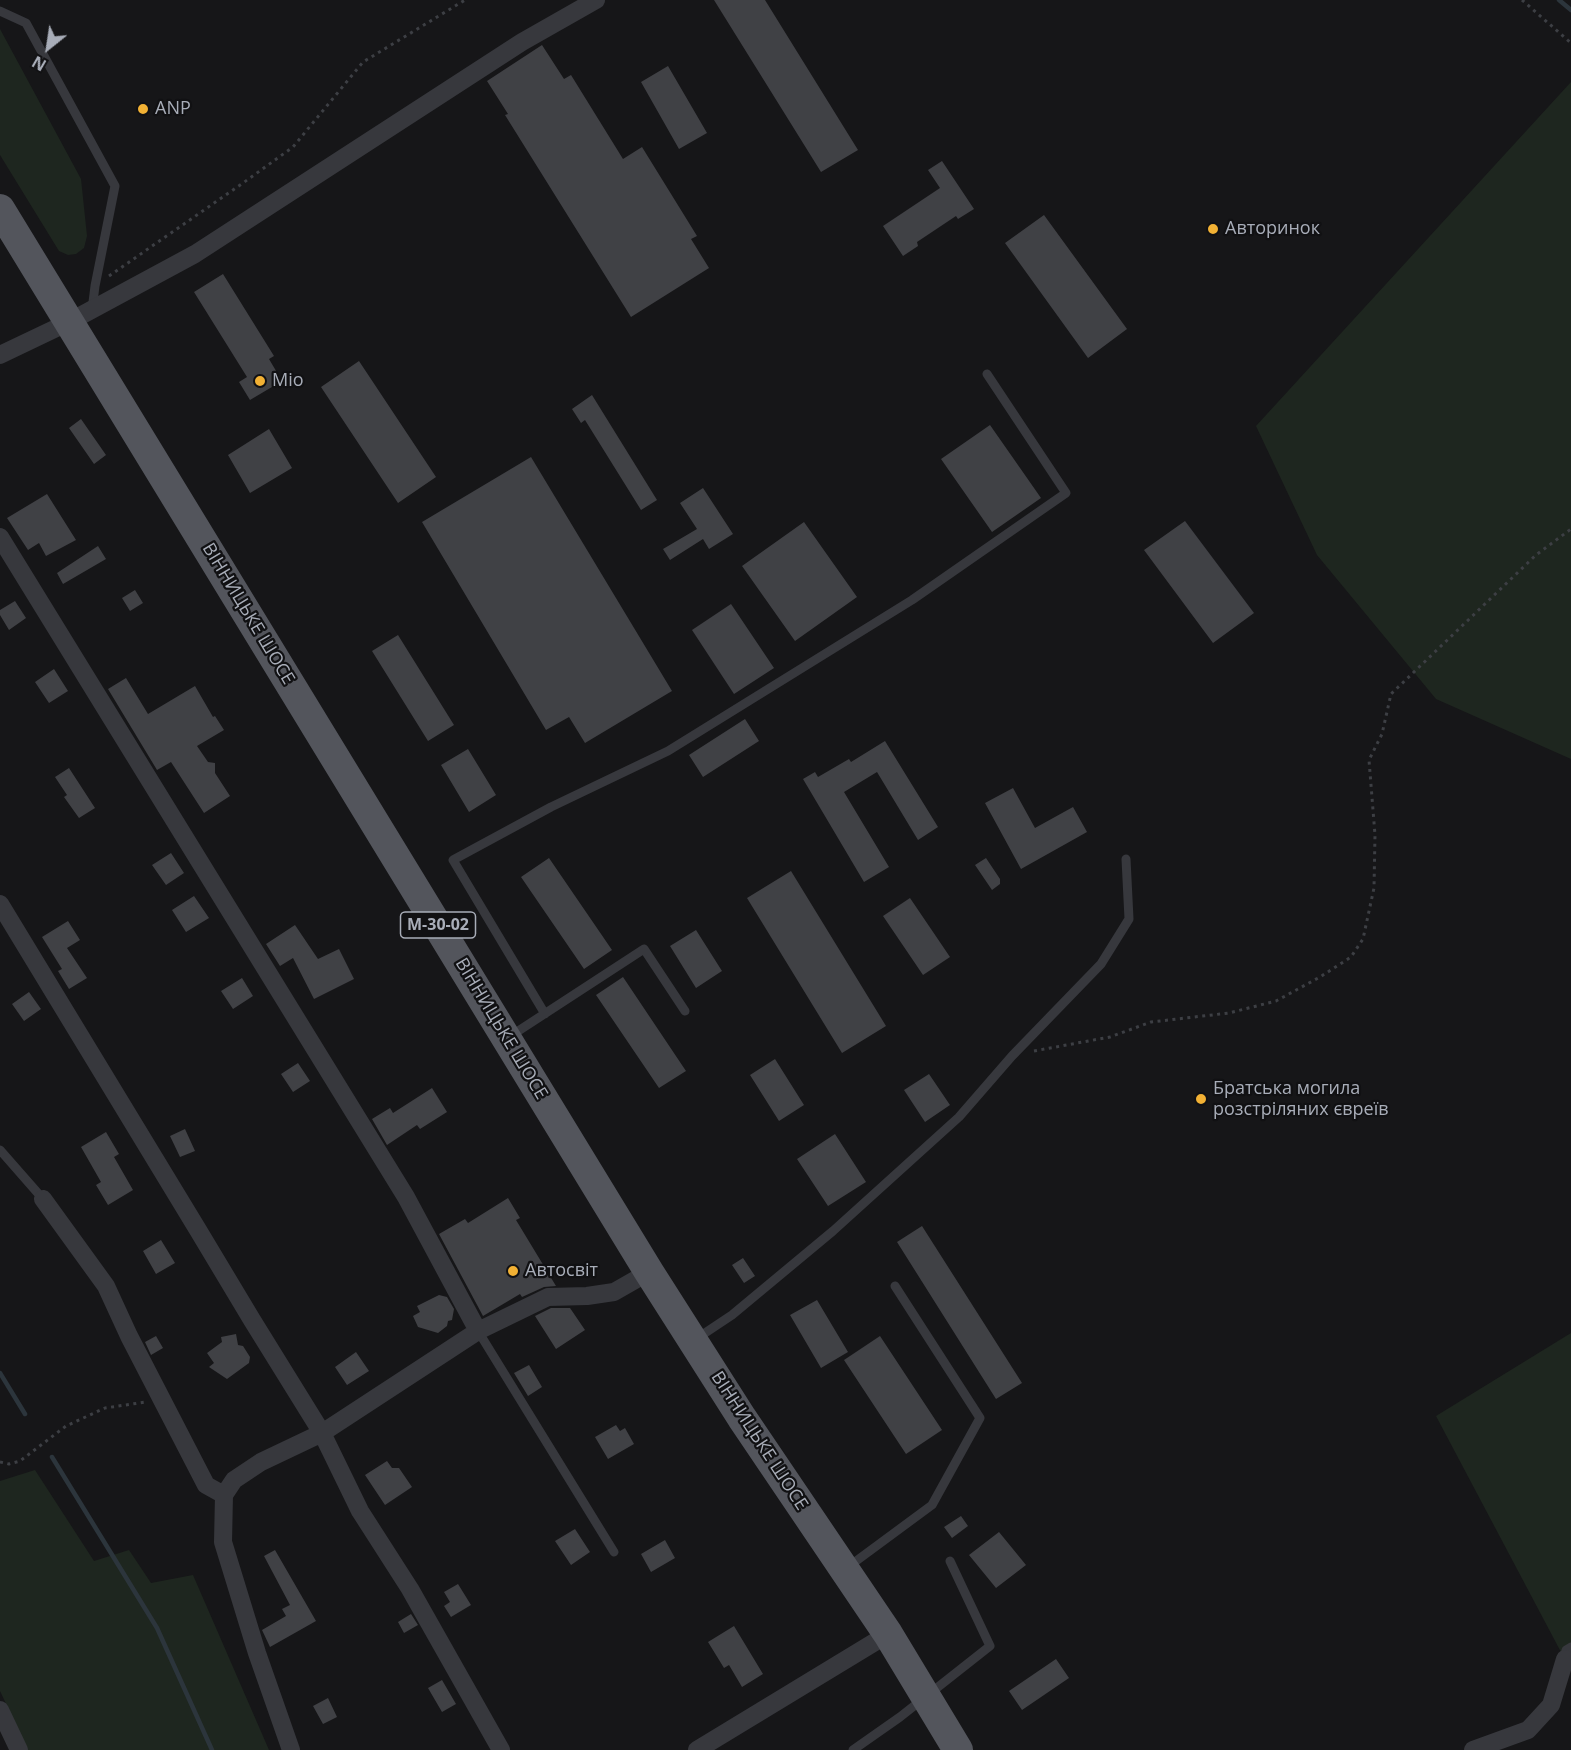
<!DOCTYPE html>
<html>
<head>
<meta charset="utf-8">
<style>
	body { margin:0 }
	#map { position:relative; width:1571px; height:1750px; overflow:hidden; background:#161618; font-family:"Open Sans",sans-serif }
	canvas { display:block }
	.north { position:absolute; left:18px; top:18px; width:60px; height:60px; -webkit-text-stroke:4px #111113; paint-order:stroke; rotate:210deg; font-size:16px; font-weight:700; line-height:24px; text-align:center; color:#a8adb8 }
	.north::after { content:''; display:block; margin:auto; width:21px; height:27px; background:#a8adb8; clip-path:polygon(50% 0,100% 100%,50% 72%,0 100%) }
</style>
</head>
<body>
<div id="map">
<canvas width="1571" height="1750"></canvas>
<div class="north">N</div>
</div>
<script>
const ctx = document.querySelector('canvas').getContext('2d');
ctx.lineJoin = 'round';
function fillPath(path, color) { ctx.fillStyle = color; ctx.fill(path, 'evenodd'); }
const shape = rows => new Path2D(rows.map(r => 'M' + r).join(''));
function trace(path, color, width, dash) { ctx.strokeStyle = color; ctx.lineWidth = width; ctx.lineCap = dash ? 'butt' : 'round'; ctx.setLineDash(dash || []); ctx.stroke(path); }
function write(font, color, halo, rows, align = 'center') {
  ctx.font = font + ' "Open Sans",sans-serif'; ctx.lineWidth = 4.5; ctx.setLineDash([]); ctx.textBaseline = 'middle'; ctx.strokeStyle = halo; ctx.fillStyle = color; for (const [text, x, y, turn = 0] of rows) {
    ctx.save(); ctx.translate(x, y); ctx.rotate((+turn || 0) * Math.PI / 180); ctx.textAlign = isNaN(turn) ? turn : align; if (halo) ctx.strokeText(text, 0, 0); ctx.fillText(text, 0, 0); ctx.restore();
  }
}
const green = shape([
	[0,29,81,179,87,236,84,248,76,254,68,255,59,251,0,155],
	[1571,82,1571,759,1436,699,1317,555,1256,426],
	[1571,1333,1571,1671,1436,1416],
	[35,1470,94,1561,129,1550,151,1583,193,1575,269,1750,28,1750,0,1691,0,1481]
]);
const stream = shape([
	[1559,0,1571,10],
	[0,1373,25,1414],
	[52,1457,157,1628,212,1750]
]);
const building = shape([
	[714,0,765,0,858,150,821,172],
	[542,45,564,79,571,75,623,159,642,147,697,236,691,239,709,268,631,317,505,115,508,114,487,81],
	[668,66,707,133,679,149,641,82],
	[942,161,974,209,958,219,956,216,917,242,918,246,903,256,883,226,940,188,928,170],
	[1044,215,1127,329,1088,358,1005,243],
	[223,274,274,356,269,359,282,381,250,400,239,382,247,377,194,292],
	[359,361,436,477,398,503,321,387],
	[592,395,657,500,641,510,585,420,581,423,572,409],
	[81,419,106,455,94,464,69,428],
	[990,425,1041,498,992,532,941,459],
	[269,429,292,468,250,493,228,455],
	[531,457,672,691,585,743,569,717,546,730,422,522],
	[703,488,733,534,709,549,703,539,670,560,663,549,697,529,680,503],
	[47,494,76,540,46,556,39,543,28,550,7,518],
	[1185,521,1254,613,1213,643,1144,550],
	[804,522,857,597,795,641,742,566],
	[98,546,106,559,63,584,57,573],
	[135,590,143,603,130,611,122,598],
	[15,601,26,618,9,630,0,615,0,610],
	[731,604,774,668,734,694,692,630],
	[398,635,454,725,428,741,372,651],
	[54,669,68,691,49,703,35,682],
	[126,678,148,714,195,686,213,717,215,716,224,730,197,746,208,762,215,763,215,773,230,796,204,813,171,762,157,770,108,689],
	[745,719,759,741,703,777,689,755],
	[885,741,938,827,918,840,877,772,844,792,889,867,864,882,803,779,815,772,818,777,849,759,851,762],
	[468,749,496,795,469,812,441,765],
	[69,768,95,808,79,818,64,797,67,795,55,777],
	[1013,788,1035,828,1073,807,1087,832,1021,869,985,803],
	[171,853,184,873,166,885,152,865],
	[549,858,612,950,584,969,521,877],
	[986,858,1000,879,1000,884,992,890,975,865],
	[791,871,886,1026,842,1053,747,898],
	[194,896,209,918,186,932,172,910],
	[910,898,950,957,923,975,883,916],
	[68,921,80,940,67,948,87,978,69,989,58,971,62,969,42,937],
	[295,925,318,959,339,949,354,979,314,999,293,958,280,966,266,944],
	[696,930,722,971,696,988,670,946],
	[623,977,686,1071,659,1088,596,995],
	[242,978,253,996,233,1009,221,991],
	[29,992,41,1009,24,1021,12,1004],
	[775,1059,804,1105,779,1121,750,1075],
	[298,1063,310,1081,293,1092,281,1074],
	[929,1074,950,1105,925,1122,904,1090],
	[432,1088,447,1112,420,1129,417,1125,387,1145,372,1119,390,1108,393,1113],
	[185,1129,195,1151,180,1157,170,1136],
	[106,1132,119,1154,114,1157,133,1190,108,1205,96,1185,101,1182,81,1147],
	[835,1134,866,1182,828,1206,797,1159],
	[508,1198,520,1218,516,1220,556,1286,544,1287,522,1297,520,1294,483,1316,439,1234,465,1219,468,1223],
	[922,1226,1022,1383,996,1399,897,1242],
	[161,1240,175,1263,156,1274,143,1251],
	[743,1258,755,1276,744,1283,732,1265],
	[439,1295,447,1297,454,1309,452,1320,448,1321,447,1326,438,1333,418,1327,413,1316,420,1312,417,1306],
	[817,1300,848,1352,821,1368,790,1315],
	[551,1308,570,1308,585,1330,556,1349,535,1316],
	[236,1334,238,1345,243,1346,250,1357,249,1363,227,1379,209,1367,214,1363,207,1353,222,1342,221,1337],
	[156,1336,163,1348,151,1355,145,1342],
	[880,1336,942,1430,906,1454,844,1360],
	[356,1352,369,1371,347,1385,335,1367],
	[529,1365,542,1387,528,1396,514,1373],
	[616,1425,620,1431,625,1428,634,1444,608,1459,595,1437],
	[387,1461,392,1468,399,1468,412,1487,385,1505,365,1475],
	[961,1516,968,1526,952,1538,944,1527],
	[575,1529,590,1552,571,1565,555,1541],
	[999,1532,1026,1565,996,1588,969,1555],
	[665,1540,675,1558,651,1572,641,1554],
	[275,1550,316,1621,270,1647,262,1630,286,1616,282,1609,290,1605,264,1556],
	[458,1584,471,1605,451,1617,444,1606,450,1602,444,1592],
	[411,1614,418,1625,404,1633,398,1622],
	[734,1626,763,1674,742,1687,729,1665,724,1668,708,1642],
	[1056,1659,1069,1678,1022,1710,1009,1691],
	[442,1680,456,1704,442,1712,428,1688],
	[328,1698,337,1717,323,1724,313,1706]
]);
const path = shape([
	[1522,0,1571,43],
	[109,276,243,183,293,147,363,62,465,0],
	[1034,1051,1110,1037,1151,1022,1229,1013,1276,1001,1320,977,1351,957,1363,939,1374,888,1375,835,1369,760,1382,734,1391,694,1536,555,1571,529],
	[0,1462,9,1464,20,1461,66,1426,105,1408,146,1402]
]);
const lane = shape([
	[0,11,26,23,115,186,95,286,92,310],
	[545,1014,453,860,551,807,668,751,912,600,1066,493,987,374],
	[509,1037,644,949,685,1011],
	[0,1150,43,1199],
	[478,1331,614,1552],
	[696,1339,732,1315,833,1231,959,1117,1012,1056,1101,964,1129,919,1126,859],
	[848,1567,932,1505,980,1418,895,1286],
	[1566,1662,1565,1659,1566,1650,1571,1647],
	[853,1750,900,1717,990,1646,950,1561]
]);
const street = shape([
	[0,355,69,322,195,254,522,42,596,0],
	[0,537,406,1197,478,1331],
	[0,904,198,1230,252,1320,322,1433,360,1511,410,1589,501,1750],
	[43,1199,106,1286,129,1336,206,1485,224,1495],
	[0,1710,19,1750],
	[291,1750,257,1653,223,1542,224,1495,234,1480,261,1462,322,1433,478,1331,548,1297,587,1296,614,1292,649,1272],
	[697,1750,888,1634],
	[1473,1750,1528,1730,1551,1705,1565,1659]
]);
const primary = shape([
	[0,209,649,1272,742,1418,888,1634,958,1750]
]);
const markers = [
	[143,109,6,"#f2b134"],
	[1213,229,6,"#f2b134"],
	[260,381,6,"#f2b134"],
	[1201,1099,6,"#f2b134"],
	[513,1271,6,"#f2b134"]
];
const shields = [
	[438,925,75]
];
const shieldNames = [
	["М-30-02",438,925]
];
const poiNames = [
	["ANP",155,109],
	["Авторинок",1225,229],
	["Міо",272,381],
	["Братська могила",1213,1089],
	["розстріляних євреїв",1213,1110],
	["Автосвіт",525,1271]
];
const streetNames = [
	["ВІННИЦЬКЕ ШОСЕ",248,614,59],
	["ВІННИЦЬКЕ ШОСЕ",501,1029,59],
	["ВІННИЦЬКЕ ШОСЕ",759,1441,57]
];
fillPath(green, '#1e261f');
trace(stream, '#2c353c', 4.5);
fillPath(building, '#404145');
trace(path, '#3d3f44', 3, [3, 4.5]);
trace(lane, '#37383d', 9);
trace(street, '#37383d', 18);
trace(primary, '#53555c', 30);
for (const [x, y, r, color] of markers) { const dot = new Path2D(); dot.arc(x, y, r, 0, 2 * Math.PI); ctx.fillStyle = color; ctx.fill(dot); trace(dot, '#111113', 2); }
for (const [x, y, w] of shields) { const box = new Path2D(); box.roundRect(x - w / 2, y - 13, w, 26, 4.5); ctx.fillStyle = '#111113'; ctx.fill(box); trace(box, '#a8adb8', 1.5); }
write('bold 16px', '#a8adb8', null, shieldNames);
write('18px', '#a8adb8', '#111113', poiNames, 'left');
write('18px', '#a8adb8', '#111113', streetNames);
</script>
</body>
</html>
